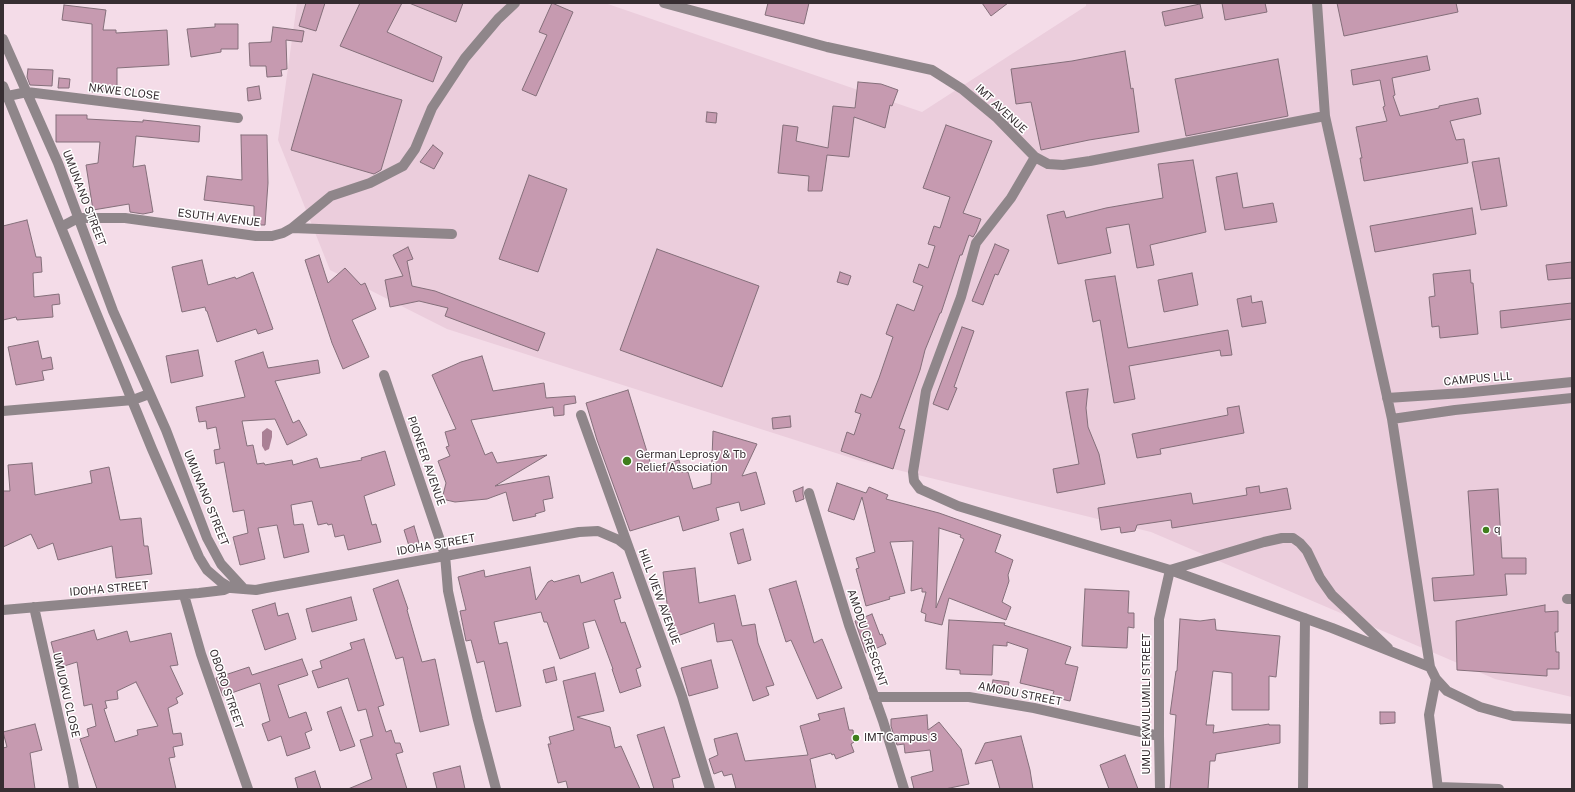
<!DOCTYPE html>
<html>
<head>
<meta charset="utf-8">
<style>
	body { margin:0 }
	#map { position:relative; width:1575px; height:792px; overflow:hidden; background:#f4dce8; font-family:"Public Sans",sans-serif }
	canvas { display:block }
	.frame { position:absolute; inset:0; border:4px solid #372e32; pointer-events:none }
</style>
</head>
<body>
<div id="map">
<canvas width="1575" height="792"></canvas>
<div class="frame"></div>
</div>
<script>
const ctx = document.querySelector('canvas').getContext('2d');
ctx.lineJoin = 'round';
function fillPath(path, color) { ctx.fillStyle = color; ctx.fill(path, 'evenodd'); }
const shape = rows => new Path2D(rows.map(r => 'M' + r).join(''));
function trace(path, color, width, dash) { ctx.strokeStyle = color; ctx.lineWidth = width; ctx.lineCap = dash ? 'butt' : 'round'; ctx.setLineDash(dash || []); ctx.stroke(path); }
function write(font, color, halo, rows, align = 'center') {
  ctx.font = font + ' "Public Sans",sans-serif'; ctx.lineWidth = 3; ctx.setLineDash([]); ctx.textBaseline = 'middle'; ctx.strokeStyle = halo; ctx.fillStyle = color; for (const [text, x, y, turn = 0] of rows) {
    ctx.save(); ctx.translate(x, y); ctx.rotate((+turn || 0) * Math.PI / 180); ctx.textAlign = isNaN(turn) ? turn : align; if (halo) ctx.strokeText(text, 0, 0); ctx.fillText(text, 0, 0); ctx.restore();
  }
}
const built = shape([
	[297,3,605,3,922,112,1086,6,1086,3,1572,3,1572,697,1495,679,1151,532,861,461,447,329,330,270,278,140]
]);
const water = shape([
	[267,428,272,431,272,437,269,449,265,451,262,446,262,432]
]);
const building = shape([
	[306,3,325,3,316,31,299,26,306,3],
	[360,3,402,3,387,32,442,57,433,82,340,46,360,3],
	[409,3,463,3,456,22,409,3],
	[552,3,573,12,536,96,522,90,547,35,539,32,552,3],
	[768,3,809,3,804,24,765,15,768,3],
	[982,3,1008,3,991,16,982,3],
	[1222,3,1265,3,1267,12,1225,20,1222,3],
	[1337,3,1456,3,1458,12,1344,36,1337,3],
	[1200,4,1203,18,1165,26,1162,12,1200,4],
	[64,5,106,10,103,30,116,30,116,33,167,30,169,65,117,68,117,91,92,92,92,24,62,20,64,5],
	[215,24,238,24,238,49,221,49,221,52,191,57,187,29,215,27,215,24],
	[273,27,304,31,302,42,286,40,287,69,281,70,282,76,267,77,266,66,250,66,249,43,271,42,273,27],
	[1125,51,1131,89,1133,88,1139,132,1089,140,1041,150,1031,102,1016,104,1011,69,1072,61,1125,51],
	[1427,56,1430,70,1392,78,1395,95,1393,96,1400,116,1439,108,1439,106,1478,98,1481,114,1450,121,1456,140,1464,139,1468,163,1364,181,1360,158,1362,158,1356,127,1387,121,1383,107,1385,106,1380,80,1353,85,1351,70,1427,56],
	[1278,59,1288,116,1186,136,1175,79,1278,59],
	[28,69,53,70,52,86,30,85,27,77,28,69],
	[313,74,402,100,381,170,374,174,291,150,313,74],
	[59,78,70,79,69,88,58,88,59,78],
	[858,82,881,84,898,90,892,106,890,105,885,128,854,117,849,157,827,155,822,191,808,191,809,176,778,173,783,125,798,127,796,141,828,148,833,106,855,108,858,82],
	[259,86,261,99,248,101,247,88,259,86],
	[707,112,717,113,716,123,706,122,707,112],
	[56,115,87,115,87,119,143,122,143,120,200,126,199,142,136,136,133,167,145,165,153,212,143,214,130,212,129,204,93,210,86,165,98,163,100,142,56,142,56,115],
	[946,125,992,141,963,213,981,219,976,232,973,237,969,235,962,255,960,255,941,313,940,313,925,350,920,370,899,428,905,430,893,469,841,451,847,432,854,435,861,414,855,412,861,394,871,398,879,378,893,337,886,334,897,304,914,311,923,286,913,282,919,264,928,268,935,246,928,244,934,226,940,228,950,197,923,188,946,125],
	[241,135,267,135,268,183,265,225,254,225,254,206,204,200,207,176,242,180,241,135],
	[433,145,443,153,434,169,420,162,433,145],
	[1499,158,1507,206,1481,210,1472,162,1499,158],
	[1193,160,1206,232,1150,245,1154,265,1137,268,1129,224,1106,228,1111,253,1058,264,1047,215,1064,211,1066,218,1106,208,1163,198,1158,164,1193,160],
	[1237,173,1243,208,1273,203,1277,222,1225,230,1216,177,1237,173],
	[529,175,567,189,538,272,499,259,529,175],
	[1472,208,1476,234,1375,252,1370,226,1472,208],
	[27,220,36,257,41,257,42,272,33,273,34,297,59,294,60,304,52,305,53,317,17,320,16,317,3,320,3,226,27,220],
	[995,244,1009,250,998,275,995,274,983,305,972,301,995,244],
	[408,247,413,259,407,261,412,286,435,291,545,333,538,351,445,316,448,308,419,301,390,307,385,280,403,276,393,255,408,247],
	[657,249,759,286,722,387,620,350,657,249],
	[319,255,328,283,345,268,361,285,365,283,376,309,352,320,369,357,343,369,332,343,305,260,319,255],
	[202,260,208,285,235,277,236,279,253,272,273,329,258,334,256,329,217,342,207,311,206,311,205,307,182,312,172,267,202,260],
	[1572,262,1572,278,1548,280,1546,265,1572,262],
	[1470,270,1471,283,1473,283,1478,334,1440,338,1439,326,1432,327,1429,297,1435,296,1433,274,1470,270],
	[840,272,851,276,848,285,837,282,840,272],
	[1192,273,1198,305,1164,312,1158,280,1192,273],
	[1115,276,1128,348,1228,330,1232,355,1221,356,1220,350,1129,366,1135,399,1114,403,1100,320,1093,322,1085,280,1115,276],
	[1251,296,1252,303,1262,301,1266,323,1242,327,1237,299,1251,296],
	[1572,303,1572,319,1501,328,1500,311,1572,303],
	[962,327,974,331,954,387,957,388,948,410,933,404,962,327],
	[38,341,42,359,51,357,53,369,42,371,44,380,16,385,8,347,38,341],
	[198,350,203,376,171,383,166,356,198,350],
	[263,352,268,368,318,360,320,373,275,381,293,423,299,420,307,435,287,445,275,419,242,421,247,446,253,445,257,464,264,463,265,465,292,460,293,465,317,458,320,468,362,460,361,458,385,451,395,485,364,496,372,525,376,524,381,542,348,550,344,535,335,537,332,524,328,525,327,523,318,525,312,501,291,505,294,525,303,524,309,552,284,558,277,525,258,528,265,559,240,565,233,537,248,533,244,510,233,512,224,462,216,464,214,450,220,449,216,427,207,429,206,421,199,422,196,407,245,397,235,361,263,352],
	[482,356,493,391,544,383,546,398,575,396,576,403,564,405,564,415,554,416,553,407,471,420,485,455,492,452,497,463,547,455,495,486,549,476,553,498,543,500,545,511,535,514,536,516,513,521,506,492,487,499,455,502,442,499,446,483,438,461,450,456,446,447,449,446,445,432,456,429,432,375,461,362,482,356],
	[1088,389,1086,408,1088,427,1099,454,1105,484,1057,493,1053,469,1079,464,1066,392,1088,389],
	[628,390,652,468,679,460,682,472,688,472,693,489,711,484,713,431,757,444,742,476,756,472,765,504,741,511,739,502,716,508,719,520,683,531,679,516,630,531,597,440,586,403,628,390],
	[1239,406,1244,433,1160,449,1161,454,1137,458,1132,434,1228,415,1227,408,1239,406],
	[790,416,791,427,773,429,772,418,790,416],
	[32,463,35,495,92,483,90,471,109,467,120,520,141,518,144,546,148,546,152,574,116,578,112,546,58,560,53,543,38,549,31,534,3,547,3,491,10,491,8,465,32,463],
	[837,483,866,493,869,487,888,495,886,499,939,513,1001,535,995,552,1013,560,1008,575,1009,581,1002,602,1011,607,1006,620,949,598,942,625,925,621,926,614,921,612,926,592,922,592,922,588,911,591,913,541,890,542,905,593,889,597,890,599,866,606,856,569,859,568,856,558,875,552,862,497,854,520,828,511,837,483],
	[939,528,961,535,960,537,964,539,936,608,939,528],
	[1259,486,1260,493,1287,488,1291,509,1172,528,1171,520,1137,525,1135,531,1121,533,1120,527,1101,530,1098,508,1191,493,1193,504,1247,495,1246,488,1259,486],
	[803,487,803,494,804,499,796,502,793,491,803,487],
	[1498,489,1502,558,1526,558,1526,574,1505,574,1507,595,1434,601,1432,578,1474,575,1468,491,1498,489],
	[414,526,419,543,409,546,404,530,414,526],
	[743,529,751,560,738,564,730,533,743,529],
	[530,567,536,600,548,582,552,580,554,582,579,575,581,583,613,572,621,598,614,600,621,623,625,622,641,667,636,669,641,686,620,693,612,669,613,669,595,620,583,623,589,648,560,659,547,622,544,622,541,612,494,622,499,644,507,642,521,706,496,712,484,661,477,663,471,640,466,641,460,611,466,610,458,577,484,570,485,577,530,567],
	[695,568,699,603,735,595,742,626,755,624,758,643,774,685,766,687,769,695,753,701,732,640,717,642,714,623,677,636,671,619,669,619,663,572,695,568],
	[398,580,408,609,407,610,422,662,435,659,449,725,420,732,403,657,396,659,373,589,398,580],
	[796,581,814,643,822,639,842,688,817,699,791,640,786,642,769,589,796,581],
	[1085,589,1129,591,1128,613,1134,613,1134,628,1128,627,1127,648,1082,646,1085,589],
	[351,597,357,620,312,632,306,609,351,597],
	[275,603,278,616,288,613,296,639,265,650,252,610,275,603],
	[1545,605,1545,612,1558,611,1558,632,1555,632,1556,652,1559,652,1559,669,1547,669,1547,676,1457,670,1456,621,1545,605],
	[872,614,880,635,882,634,886,644,866,653,855,621,872,614],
	[1180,619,1200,621,1215,619,1216,630,1280,636,1276,677,1269,676,1269,710,1232,710,1232,673,1213,671,1206,725,1214,725,1213,733,1269,724,1269,725,1280,725,1280,743,1216,754,1215,761,1210,761,1208,789,1170,789,1176,715,1170,714,1176,671,1177,671,1180,619],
	[949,620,1005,623,1004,625,1071,647,1065,664,1078,667,1070,701,1052,697,1054,691,1020,683,1028,649,1007,642,1007,646,993,645,992,675,960,674,960,670,946,669,949,620],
	[94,630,97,640,127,631,130,642,171,633,178,665,170,666,183,694,176,698,178,703,168,708,173,734,181,733,183,745,173,747,175,757,169,758,176,789,97,789,80,739,89,736,87,729,96,726,92,704,84,706,77,662,58,668,51,642,94,630],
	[136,682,158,726,137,730,138,735,115,742,104,709,107,708,105,701,118,699,117,691,136,682],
	[364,639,384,705,378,707,386,732,391,730,395,743,400,743,403,752,396,754,407,789,348,789,372,779,360,740,373,736,366,709,358,711,348,678,318,688,312,671,322,668,320,661,352,649,350,643,364,639],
	[302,659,308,675,278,685,289,718,306,712,312,730,305,733,310,748,287,756,281,736,268,741,262,724,270,721,260,683,223,696,216,678,249,667,252,675,302,659],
	[711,660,718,688,689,696,681,668,711,660],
	[554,667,557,680,546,683,543,670,554,667],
	[595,673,604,711,577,717,610,727,615,748,621,746,640,789,568,789,566,781,558,783,548,744,551,744,549,737,574,730,563,681,595,673],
	[993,680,1009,682,1007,694,991,691,993,680],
	[341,707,355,746,340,751,327,712,341,707],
	[844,708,849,730,853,730,854,742,851,744,854,752,836,759,834,754,832,755,831,753,810,759,816,789,736,789,732,774,724,776,722,771,714,774,709,759,718,755,714,739,737,733,745,761,808,755,800,726,820,720,818,714,844,708],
	[1380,712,1395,712,1395,723,1380,724,1380,712],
	[927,715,928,730,939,722,961,749,969,784,945,789,914,789,911,777,933,771,930,750,905,753,904,744,897,745,891,726,891,719,927,715],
	[35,724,42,750,30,753,35,789,3,789,3,748,7,747,3,732,35,724],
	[664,727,680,777,672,779,674,789,654,789,637,735,664,727],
	[1021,736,1030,770,1033,789,1000,789,992,760,975,764,985,743,1021,736],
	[1125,755,1138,789,1109,789,1100,765,1125,755],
	[460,766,465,789,437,789,433,773,460,766],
	[315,771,321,789,298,789,295,778,315,771]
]);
const minor = shape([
	[664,3,827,47,932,70,962,89,997,118,1035,157,1048,164,1063,165,1090,161,1325,116],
	[1317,3,1325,116,1392,419,1430,667,1436,679,1447,691,1480,707,1513,716,1572,719],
	[3,39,58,163,113,311,166,430,207,538,221,564,244,589],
	[3,86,152,449,199,557,207,570,221,582,231,588,256,590,266,588,579,532,598,531,619,540,628,547],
	[3,97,27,92,238,118],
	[1035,157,1011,198,976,243,961,297,926,391,913,472,914,481,920,489,958,506,1170,570,1332,628,1430,667],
	[61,227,78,218,125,218,256,236,272,236,283,233,292,228,331,196,370,183,403,166,415,149,432,108,465,58,498,19,515,3],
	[292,228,452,234],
	[384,375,445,555,448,591,455,623,478,720,496,789],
	[1387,398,1463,393,1572,382],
	[3,411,133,400,149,394],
	[581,415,682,696,710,789],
	[1392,419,1455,410,1572,398],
	[809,493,849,625,883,721,904,789],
	[184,595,201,654,248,789],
	[1567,599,1572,599],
	[34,607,72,776,74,789],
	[3,610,199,593,224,590,233,586],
	[1436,679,1429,715,1438,789],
	[874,697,969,697,1034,708,1159,736],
	[1438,787,1499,789],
	[1160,789,1159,736,1159,619,1170,570,1264,542,1282,538,1293,538,1300,543,1307,551,1320,578,1332,595,1388,648],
	[1303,789,1305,618]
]);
const markers = [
	[627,461,5,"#3f7e1c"],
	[1486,530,4,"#3f7e1c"],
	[856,738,4,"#3f7e1c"]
];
const streetNames = [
	["NKWE CLOSE",124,92,7],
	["IMT AVENUE",1001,109,43],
	["UMUNANO STREET",84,198,69],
	["ESUTH AVENUE",219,218,7],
	["CAMPUS LLL",1478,379,-5],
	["PIONEER AVENUE",426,461,71],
	["UMUNANO STREET",206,498,68],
	["IDOHA STREET",436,545,-10],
	["IDOHA STREET",109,589,-5],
	["HILL VIEW AVENUE",659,597,70],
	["AMODU CRESCENT",867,638,71],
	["OBORO STREET",226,689,71],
	["AMODU STREET",1020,694,11],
	["UMUOKU CLOSE",66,695,77],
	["UMU EKWULUMILI STREET",1147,704,-90]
];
const poiNames = [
	["German Leprosy & Tb",636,455],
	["Relief Association",636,468],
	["q",1494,530],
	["IMT Campus 3",864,738]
];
fillPath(built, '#ebcddc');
fillPath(water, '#aa8095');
fillPath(building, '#c69ab0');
trace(building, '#846f7a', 1);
trace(minor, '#8f868a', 10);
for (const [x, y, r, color] of markers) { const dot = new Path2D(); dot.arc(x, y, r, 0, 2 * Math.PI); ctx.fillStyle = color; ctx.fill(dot); trace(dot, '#fff', 1.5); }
write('11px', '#372e32', '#fff', streetNames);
write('11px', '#372e32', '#fff', poiNames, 'left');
</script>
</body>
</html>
